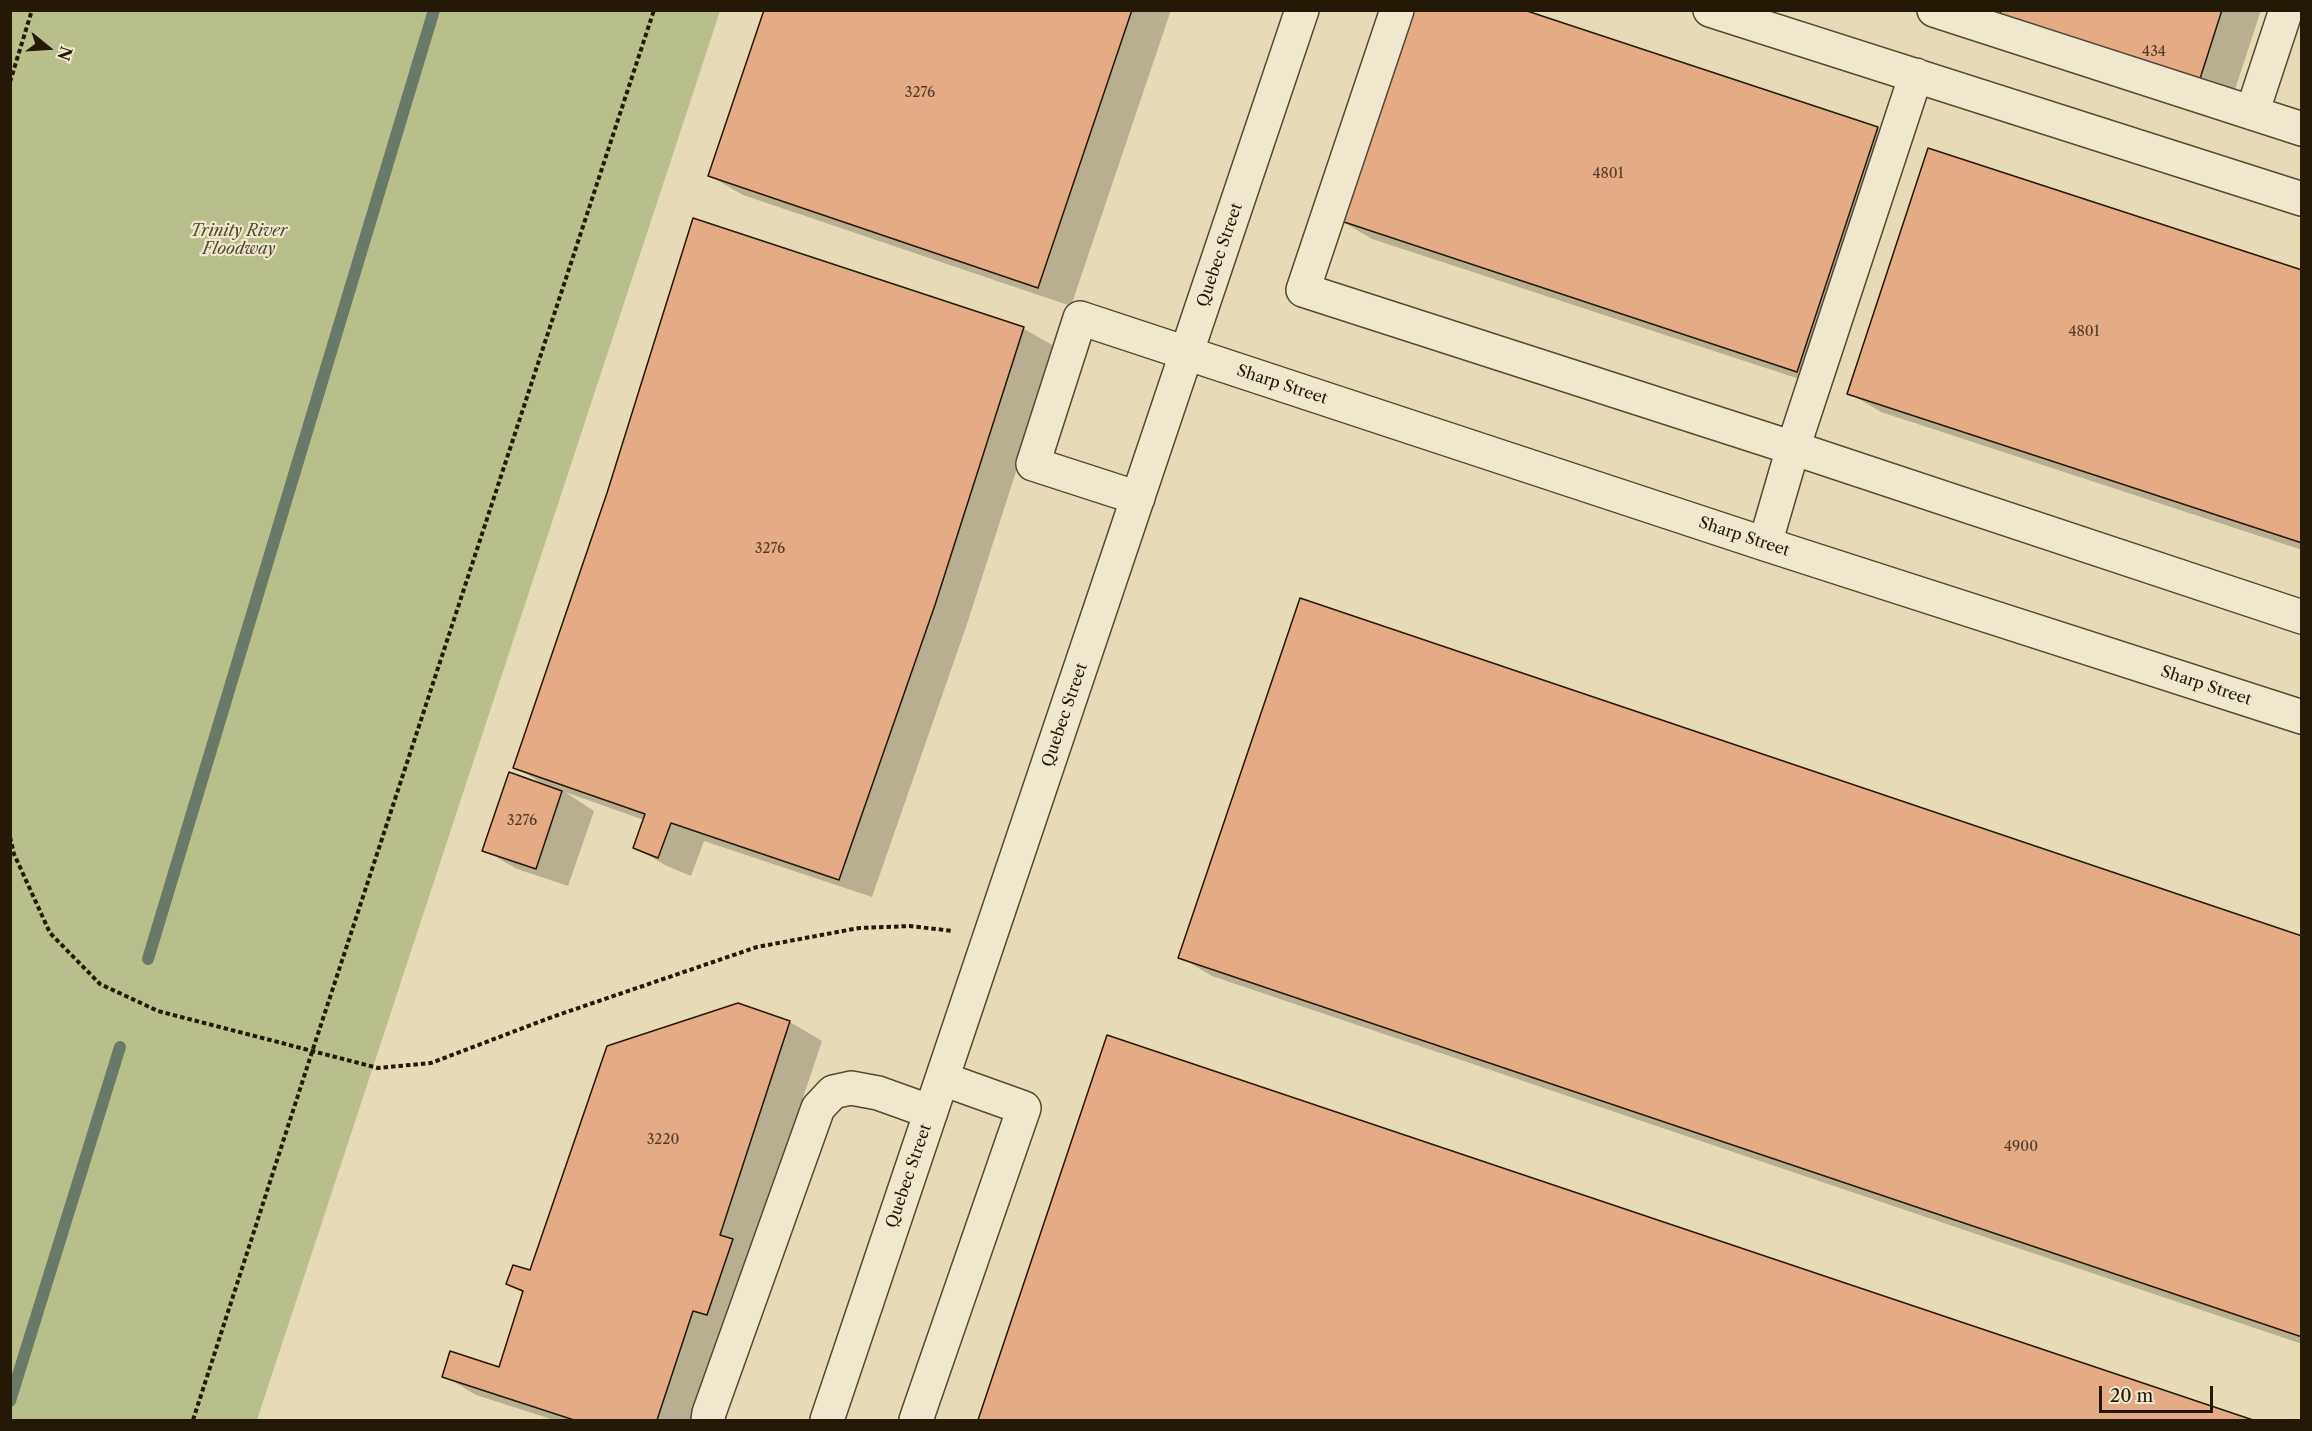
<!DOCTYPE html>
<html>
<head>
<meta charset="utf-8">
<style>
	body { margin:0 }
	#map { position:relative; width:2312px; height:1431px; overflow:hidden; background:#e6dbb5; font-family:"Libre Caslon Text",serif }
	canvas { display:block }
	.frame { position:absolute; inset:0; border:12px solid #241806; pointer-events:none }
	.north { position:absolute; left:18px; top:18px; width:60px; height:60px; -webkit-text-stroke:4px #efe8cf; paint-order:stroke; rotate:108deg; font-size:16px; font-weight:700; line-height:24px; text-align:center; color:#241806 }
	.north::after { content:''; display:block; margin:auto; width:21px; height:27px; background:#241806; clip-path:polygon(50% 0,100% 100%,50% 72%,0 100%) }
	.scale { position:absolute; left:2099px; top:1386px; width:114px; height:27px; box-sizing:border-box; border:3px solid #241806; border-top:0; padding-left:8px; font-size:18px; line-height:21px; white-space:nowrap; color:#241806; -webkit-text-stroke:4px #efe8cf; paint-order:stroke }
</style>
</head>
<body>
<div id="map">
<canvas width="2312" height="1431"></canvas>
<div class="frame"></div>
<div class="north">N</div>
<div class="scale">20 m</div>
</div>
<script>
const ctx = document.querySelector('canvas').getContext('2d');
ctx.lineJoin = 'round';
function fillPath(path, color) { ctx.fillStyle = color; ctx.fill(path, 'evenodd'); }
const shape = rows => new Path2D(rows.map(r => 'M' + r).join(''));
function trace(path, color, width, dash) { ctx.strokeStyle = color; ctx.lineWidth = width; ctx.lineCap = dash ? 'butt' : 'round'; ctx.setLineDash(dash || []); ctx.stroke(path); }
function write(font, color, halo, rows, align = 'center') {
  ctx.font = font + ' "Libre Caslon Text",serif'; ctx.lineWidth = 4.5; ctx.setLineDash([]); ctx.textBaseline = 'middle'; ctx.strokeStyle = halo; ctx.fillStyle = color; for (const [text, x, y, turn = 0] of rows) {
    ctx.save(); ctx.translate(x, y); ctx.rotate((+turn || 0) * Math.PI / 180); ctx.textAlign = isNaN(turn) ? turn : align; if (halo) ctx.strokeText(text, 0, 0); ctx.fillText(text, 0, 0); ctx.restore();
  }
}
const green = shape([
	[10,11,720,11,257,1420,11,1420]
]);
const shadow = shape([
	[766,10,1171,10,1071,306,743,195,710,176],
	[2003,10,2261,10,2231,102],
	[1878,128,1910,147,1830,389,1372,239,1340,220],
	[694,219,1024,329,1056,347,967,624,872,897,704,841,691,876,667,866,635,848,644,820,565,792,594,811,568,886,517,869,484,850,545,785,515,767,608,494],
	[2302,271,2302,550,1881,412,1849,393],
	[2302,938,2302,1344,1212,976,1180,957],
	[738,1005,790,1022,822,1041,695,1420,554,1420,476,1395,444,1376,500,1369,524,1293,508,1284,531,1272],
	[1108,1037,2248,1420,979,1420]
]);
const stream = shape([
	[148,959,434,10],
	[10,1401,120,1047]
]);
const building = shape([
	[764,10,1132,10,1038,288,708,176,764,10],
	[1407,10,1524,10,1878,127,1797,372,1338,220,1407,10],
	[2001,10,2222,10,2198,85,1999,19,2001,10],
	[1928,148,2302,270,2302,543,1847,394,1928,148],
	[693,218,1024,327,935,605,839,880,671,823,658,858,633,848,645,814,513,768,607,493,693,218],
	[1300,598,2302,936,2302,1337,1178,958,1300,598],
	[509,772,562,791,536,869,482,851,509,772],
	[738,1003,790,1021,720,1235,733,1239,707,1315,693,1311,657,1420,574,1420,442,1377,450,1351,499,1367,523,1291,506,1284,513,1265,530,1270,607,1046,738,1003],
	[1107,1035,2253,1420,978,1420,1107,1035]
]);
const path = shape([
	[10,82,32,10],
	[10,837,14,854,50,933,100,984,158,1011,378,1068,431,1063,552,1017,757,947,859,928,910,926,953,931],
	[193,1420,312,1052,654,10]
]);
const minor = shape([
	[1397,10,1303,290,1793,448,2302,617],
	[1710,10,2302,199],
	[1934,10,2302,129],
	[2252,113,2286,10],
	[1138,498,1033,464,1080,318,1765,544,2302,717],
	[1765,544,1793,448,1916,75],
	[708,1420,709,1413,818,1108,833,1092,851,1088,878,1093,931,1112],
	[827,1420,1302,10],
	[916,1420,1024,1108,943,1079]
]);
const numberNames = [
	["434",2154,52],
	["3276",920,93],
	["4801",1608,174],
	["4801",2084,332],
	["3276",770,549],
	["3276",522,821],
	["3220",663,1140],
	["4900",2021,1147]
];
const parkNames = [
	["Trinity River",239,231],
	["Floodway",239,249]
];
const streetNames = [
	["Quebec Street",1220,255,-71],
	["Sharp Street",1282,385,18],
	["Sharp Street",1744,537,18],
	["Sharp Street",2206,686,18],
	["Quebec Street",1065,715,-71],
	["Quebec Street",909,1176,-71]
];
fillPath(green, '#b9bf8a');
fillPath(shadow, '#0003');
trace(stream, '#697a69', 12);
fillPath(building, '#e4ab85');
trace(building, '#241806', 1.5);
trace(minor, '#544932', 36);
trace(path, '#241806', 4, [4.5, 3]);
trace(minor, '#efe8cf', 33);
write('14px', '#543d26', null, numberNames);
write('italic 16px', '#514a2e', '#efe8cf', parkNames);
write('16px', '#241806', '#efe8cf', streetNames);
</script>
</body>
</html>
